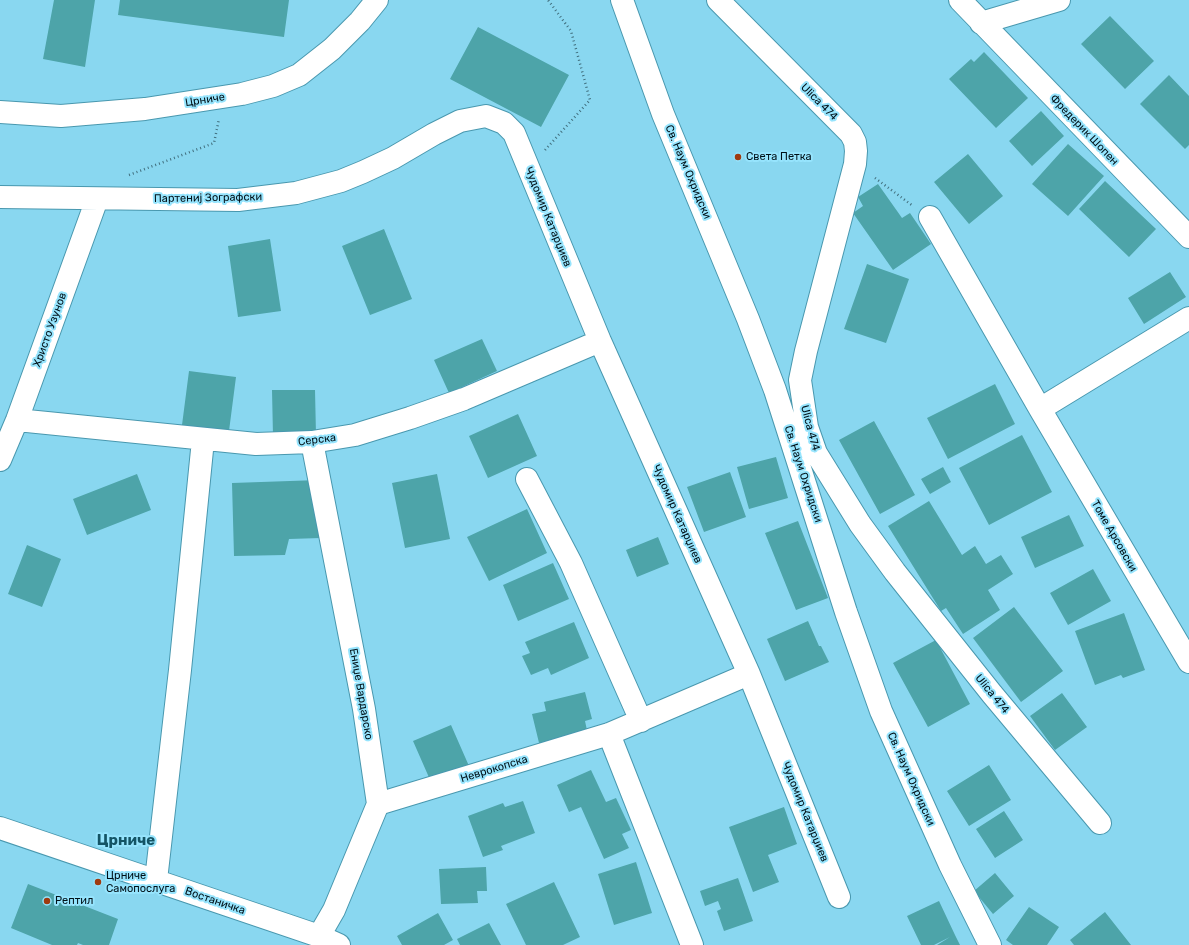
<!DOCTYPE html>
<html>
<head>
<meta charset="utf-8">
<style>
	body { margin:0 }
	canvas { display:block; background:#89d7f0 }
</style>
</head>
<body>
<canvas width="1189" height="945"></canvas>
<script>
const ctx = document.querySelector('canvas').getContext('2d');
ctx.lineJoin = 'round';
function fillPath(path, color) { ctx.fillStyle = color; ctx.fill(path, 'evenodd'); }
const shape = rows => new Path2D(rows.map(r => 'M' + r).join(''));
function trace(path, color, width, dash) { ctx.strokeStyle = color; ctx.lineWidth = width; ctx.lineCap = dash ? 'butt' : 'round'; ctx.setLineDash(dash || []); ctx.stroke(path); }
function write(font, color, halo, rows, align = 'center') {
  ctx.font = font + ' Rubik,sans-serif'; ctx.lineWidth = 4; ctx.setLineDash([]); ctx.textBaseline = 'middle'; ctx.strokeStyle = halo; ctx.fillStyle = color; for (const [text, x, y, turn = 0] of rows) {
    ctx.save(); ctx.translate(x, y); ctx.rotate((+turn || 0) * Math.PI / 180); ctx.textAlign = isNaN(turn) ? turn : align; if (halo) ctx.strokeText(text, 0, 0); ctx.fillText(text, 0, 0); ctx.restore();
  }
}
const building = shape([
	[54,0,95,0,85,67,43,59],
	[120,0,289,0,284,37,118,15],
	[1110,16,1154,61,1125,89,1081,44],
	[478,27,569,75,541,127,450,79],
	[984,52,1028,98,996,128,949,79,971,59,974,62],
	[1169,75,1189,96,1189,145,1185,149,1140,104],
	[1041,111,1064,136,1032,166,1009,141],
	[1068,144,1104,176,1068,216,1032,184],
	[968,154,1003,196,969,224,934,182],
	[1105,181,1156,229,1129,257,1079,209],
	[878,184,902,218,910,213,931,244,893,270,853,213,863,206,858,197],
	[384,229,412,299,370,315,342,246],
	[270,239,281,311,238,317,228,246],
	[867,264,909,279,886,343,844,329],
	[1170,272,1186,297,1144,324,1128,298],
	[482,339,497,371,449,393,434,360],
	[189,371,236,377,229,431,182,425],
	[995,384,1015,424,948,459,927,418],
	[272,390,315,390,316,435,273,436],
	[518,414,537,456,488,478,469,436],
	[874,421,915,495,880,514,839,440],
	[1022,435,1052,492,989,525,959,468],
	[776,457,788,498,749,509,737,467],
	[943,467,951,482,930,494,921,479],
	[730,472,746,517,704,532,687,487],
	[137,474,151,510,87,535,73,499],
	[437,474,450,539,405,548,392,483],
	[319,480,321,538,289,539,285,555,234,556,232,483],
	[929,501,962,555,975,546,986,564,1001,555,1013,574,988,590,1000,610,963,634,946,608,941,611,888,526],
	[527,509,547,553,489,581,467,537],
	[1069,515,1084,546,1035,568,1021,537],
	[798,521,828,598,796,610,765,533],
	[658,537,669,564,637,577,626,550],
	[27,545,61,559,42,607,8,594],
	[553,563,569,599,518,621,503,585],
	[1093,569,1111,601,1068,625,1050,593],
	[1014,607,1063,671,1021,702,973,638],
	[1124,613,1145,670,1123,678,1121,675,1095,685,1075,631],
	[808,621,819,646,821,646,829,662,785,681,767,639],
	[574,622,589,658,551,675,548,668,531,675,522,656,530,653,525,642],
	[936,640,970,704,928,727,893,663],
	[585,692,592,719,585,721,588,735,540,747,532,714,546,711,544,702],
	[1062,693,1087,727,1055,750,1030,716],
	[451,725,469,766,431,782,413,741],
	[989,765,1011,800,969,826,947,791],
	[591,770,606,802,616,798,631,830,622,834,629,848,604,859,581,807,569,812,557,785],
	[523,801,535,833,501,846,503,850,483,857,468,816,503,803,505,807],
	[784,807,797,844,768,855,779,882,753,892,729,827],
	[1004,811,1023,840,995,858,976,829],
	[636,862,652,913,614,925,598,874],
	[486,867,487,891,477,891,478,903,441,904,439,869],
	[995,873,1014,896,993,914,974,891],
	[738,878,753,921,724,931,717,911,721,909,718,901,705,906,700,891],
	[554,882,580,937,563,945,526,945,506,904],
	[28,884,118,919,109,945,83,945,78,943,77,945,52,945,11,928],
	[939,901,955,935,960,945,937,945,950,937,934,945,921,945,907,916],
	[1029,907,1059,927,1047,945,1013,945,1006,940],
	[1105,912,1131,945,1074,945,1070,940],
	[438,913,453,940,444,945,402,945,397,936],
	[489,923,501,945,460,945,457,939]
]);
const path = shape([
	[545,150,590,100,571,31,548,0],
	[129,175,214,143,219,119],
	[875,178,913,206]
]);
const minor = shape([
	[622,0,663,114,748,319,775,390,846,612,881,711,950,865,990,945],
	[718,0,851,134,855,142,856,151,855,164,806,351,800,380,807,427,816,453,860,524,895,572,992,694,1100,823],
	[960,0,1189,237],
	[981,23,1059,0],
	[0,112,61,116,145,109,242,94,273,86,299,75,332,49,360,21,377,0],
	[0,197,238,200,296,193,341,181,363,172,393,158,434,134,460,121,486,116,504,123,514,133,600,341,749,674,839,897],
	[930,217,1040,409,1189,662],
	[1040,409,1189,318],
	[17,420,256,444,312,442,355,435,410,418,464,399,600,341],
	[312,442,364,709,378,804,334,910,319,936],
	[0,460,17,420,97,199],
	[527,479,571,563,641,721],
	[609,734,692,945],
	[378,804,609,734,749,674],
	[0,828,319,936,339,945],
	[156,880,180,670,203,440]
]);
const markers = [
	[738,157,4,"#9f3a0f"],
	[98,882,4,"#9f3a0f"],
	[47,901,4,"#9f3a0f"]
];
const streetNames = [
	["Црниче",205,100,-9],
	["Ulica 474",819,102,45],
	["Фредерик Шопен",1084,130,46],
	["Св. Наум Охридски",688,172,67],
	["Партениј Зографски",208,198,-1],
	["Чудомир Катарџиев",548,217,68],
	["Христо Узунов",50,330,-70],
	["Ulica 474",810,428,75],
	["Серска",317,440,-7],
	["Св. Наум Охридски",803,474,72],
	["Чудомир Катарџиев",677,514,66],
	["Томе Арсовски",1114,536,60],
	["Ениџе Вардарско",361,694,80],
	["Ulica 474",992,694,51],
	["Неврокопска",494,769,-17],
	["Св. Наум Охридски",911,779,66],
	["Чудомир Катарџиев",805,812,68],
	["Востаничка",215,901,19]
];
const poiNames = [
	["Света Петка",746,157],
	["Црниче",106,876],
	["Самопослуга",106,889],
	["Рептил",55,901]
];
const districtNames = [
	["Црниче",126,841]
];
fillPath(building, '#4da4a9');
trace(minor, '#4998af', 24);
trace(path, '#416f7e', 2.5, [1, 3]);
trace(minor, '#fff', 22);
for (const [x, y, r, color] of markers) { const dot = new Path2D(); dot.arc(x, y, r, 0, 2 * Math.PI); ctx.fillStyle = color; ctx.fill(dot); trace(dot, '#96e4fd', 1.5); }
write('11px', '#001017', '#96e4fd', streetNames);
write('11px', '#001017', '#96e4fd', poiNames, 'left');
write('bold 15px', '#145465', '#96e4fd', districtNames);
</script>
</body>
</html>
